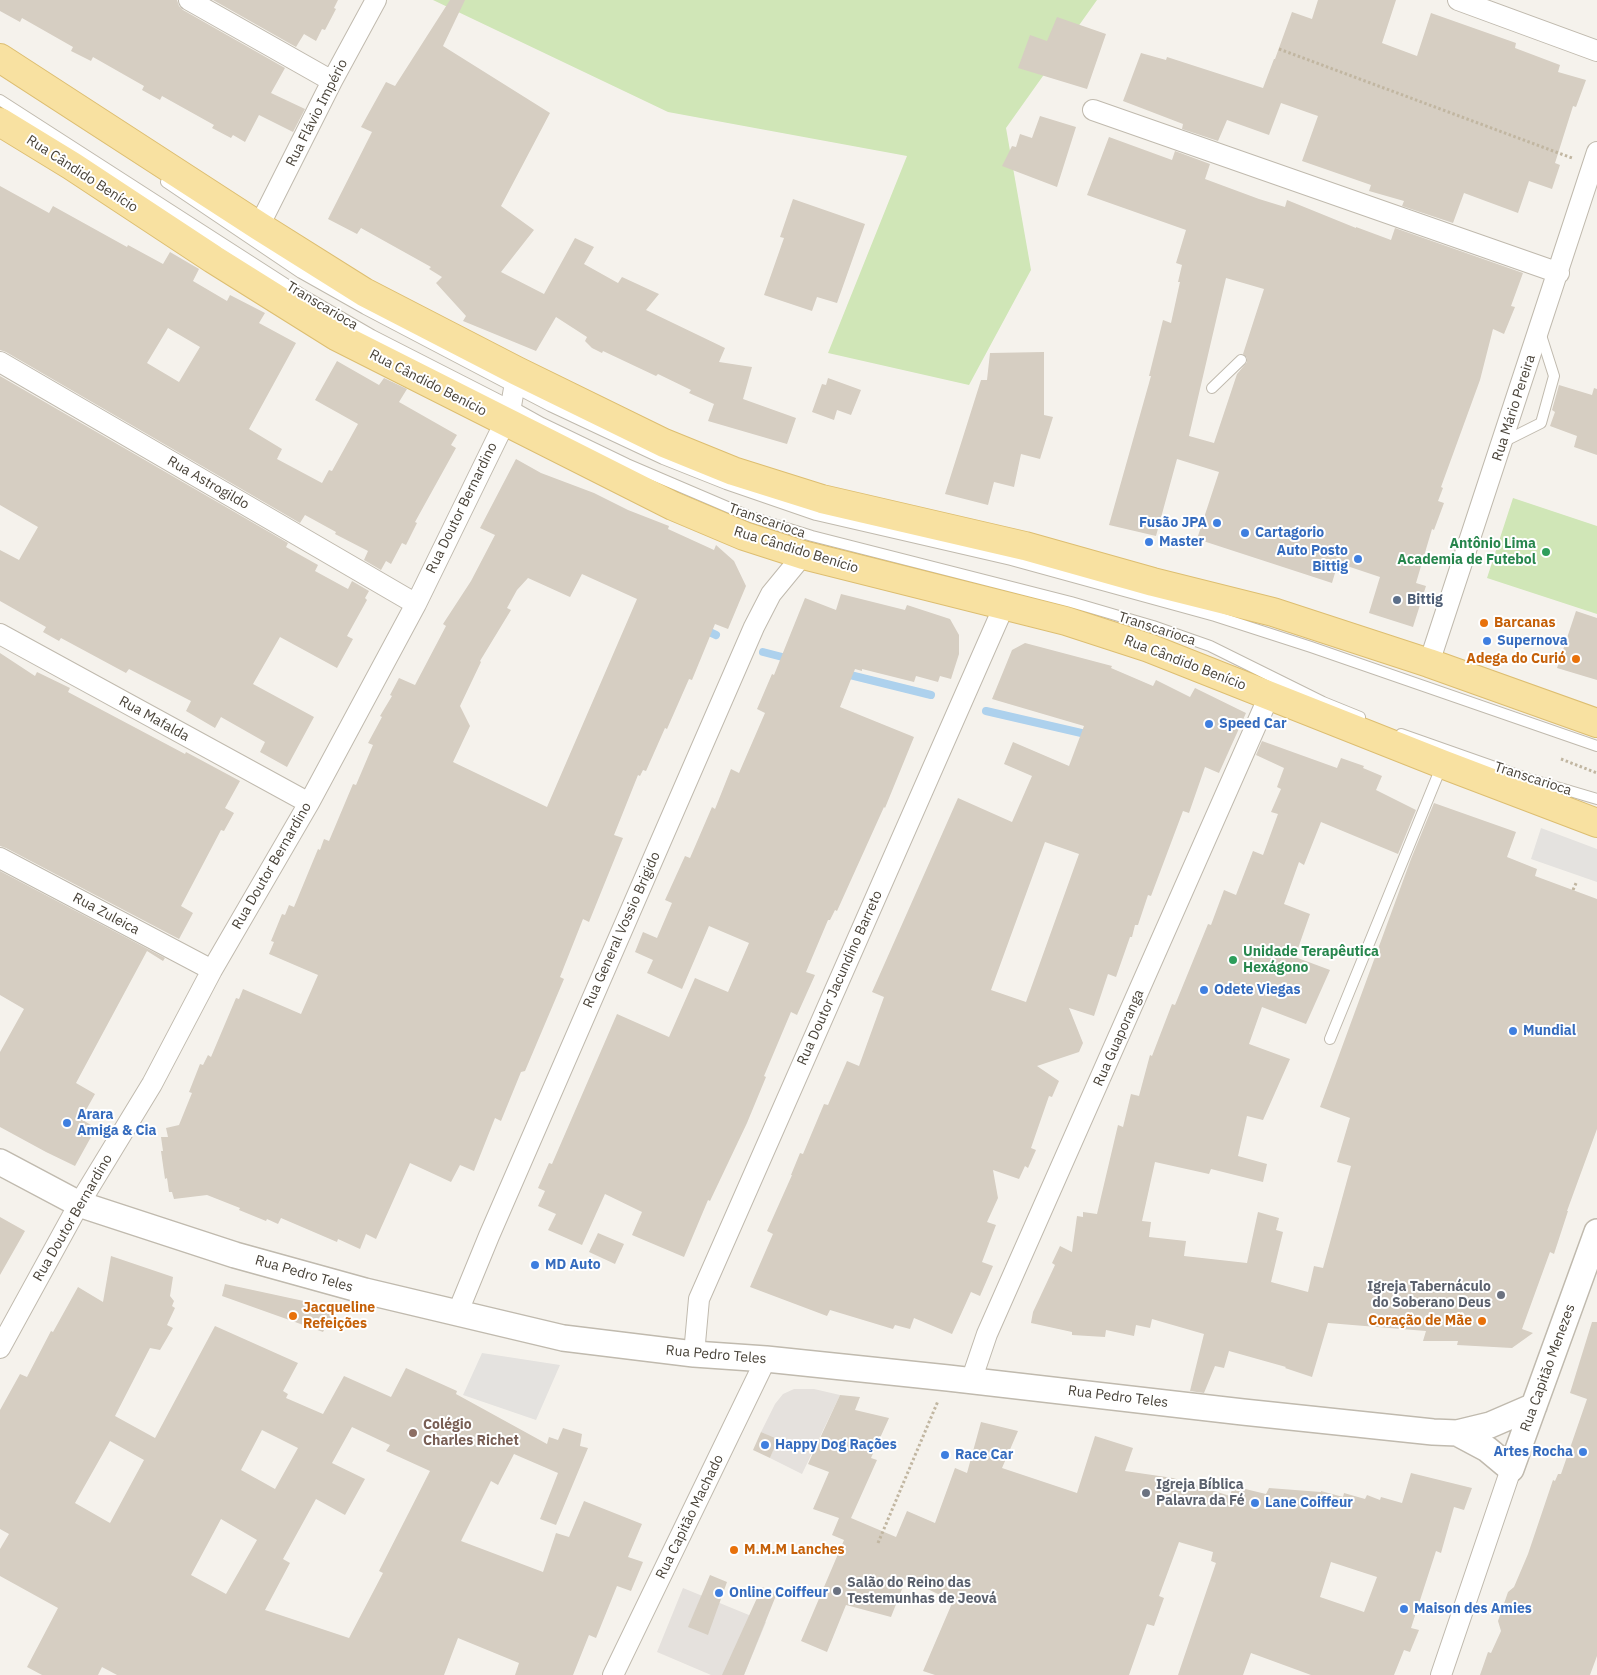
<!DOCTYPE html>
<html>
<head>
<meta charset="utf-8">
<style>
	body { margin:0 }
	canvas { display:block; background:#f5f2ec }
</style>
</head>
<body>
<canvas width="1597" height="1675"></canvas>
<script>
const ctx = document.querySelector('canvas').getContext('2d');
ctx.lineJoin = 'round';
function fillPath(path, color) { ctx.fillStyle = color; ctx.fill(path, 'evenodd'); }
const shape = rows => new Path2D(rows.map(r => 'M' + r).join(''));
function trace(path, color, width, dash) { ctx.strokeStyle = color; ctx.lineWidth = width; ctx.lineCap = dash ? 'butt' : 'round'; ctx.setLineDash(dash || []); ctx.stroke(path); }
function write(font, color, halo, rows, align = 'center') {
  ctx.font = font + ' "IBM Plex Sans",sans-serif'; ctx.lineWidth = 4; ctx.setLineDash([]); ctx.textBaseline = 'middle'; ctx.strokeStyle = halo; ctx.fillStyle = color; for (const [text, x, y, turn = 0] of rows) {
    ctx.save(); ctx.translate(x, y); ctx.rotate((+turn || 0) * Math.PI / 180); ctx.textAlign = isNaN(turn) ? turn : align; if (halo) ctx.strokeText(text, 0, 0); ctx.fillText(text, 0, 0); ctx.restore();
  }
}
const industrial = shape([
	[794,1389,814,1389,840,1395,802,1474,770,1458,777,1440,761,1432,775,1404,783,1394],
	[683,1588,766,1622,744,1675,711,1675,657,1652]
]);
const green = shape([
	[433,0,1097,0,1006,128,1031,270,969,385,828,353,907,156,668,112],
	[1513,498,1597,526,1597,614,1487,578]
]);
const parking = shape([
	[1541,828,1597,849,1597,882,1531,859],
	[482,1353,560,1365,536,1420,463,1395]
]);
const stream = shape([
	[703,629,716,635],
	[763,652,790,659],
	[842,673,931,695],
	[986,711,1090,735]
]);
const building = shape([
	[0,0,177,0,179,6,183,10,285,68,271,93,305,109,293,132,259,115,245,142,233,135,231,138,212,128,214,125,162,96,160,100,142,90,144,86,93,57,91,61,71,51,73,47,22,18,20,22,0,11],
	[213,0,338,0,334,8,336,9,325,30,322,29,316,41,304,34,296,47],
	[450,0,465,0,443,46,550,113,501,206,534,230,501,272,544,294,575,238,594,247,584,264,618,283,622,277,659,294,646,310,725,348,719,362,752,367,743,399,796,418,787,444,708,421,714,404,689,393,691,390,658,374,656,376,603,351,602,353,592,348,585,341,587,337,556,317,536,351,463,321,466,316,436,283,442,277,429,269,431,267,361,228,357,234,328,219,372,132,361,127,386,82,395,86],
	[1318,0,1396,0,1382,43,1417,56,1431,13,1516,43,1515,48,1560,65,1558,72,1586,80,1576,107,1573,106,1555,163,1560,165,1552,189,1529,181,1518,213,1464,193,1453,223,1402,206,1404,201,1369,191,1371,185,1302,161,1318,116,1281,103,1269,135,1227,120,1218,141,1182,129,1183,124,1123,101,1141,53,1166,60,1167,57,1263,88,1274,59,1275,59,1292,12,1312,19],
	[1057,17,1106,34,1087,89,1018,68,1030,35,1047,41],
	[1040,116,1076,127,1057,187,1002,166,1012,146,1016,147,1020,134,1032,138],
	[1109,137,1172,160,1175,151,1210,164,1205,179,1259,199,1285,207,1287,200,1356,228,1356,227,1391,240,1395,228,1523,273,1511,306,1515,307,1504,334,1493,329,1480,380,1441,487,1443,488,1438,501,1444,503,1434,530,1432,529,1416,583,1426,586,1413,627,1369,613,1380,577,1338,563,1332,583,1197,539,1219,472,1177,459,1156,536,1109,525,1151,376,1149,376,1163,320,1171,323,1180,282,1178,282,1182,265,1176,263,1186,230,1087,195],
	[1226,278,1264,289,1243,354,1247,358,1247,362,1237,374,1214,443,1189,436],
	[0,186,49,213,53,206,127,247,128,245,163,264,170,252,199,269,193,281,227,301,230,295,265,313,259,323,296,343,249,429,282,449,277,459,322,483,329,470,332,471,358,424,315,400,337,361,379,385,384,378,407,389,399,402,457,435,451,445,456,448,415,522,417,523,406,545,402,543,391,564,386,561,381,570,364,560,368,551,335,534,336,532,305,515,300,523,6,352,0,350],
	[168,328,200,347,179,382,147,363],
	[793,199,865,224,837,303,817,297,812,311,764,295,784,238,780,237],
	[1044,352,1044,415,1053,417,1040,459,1021,454,1014,487,994,482,988,505,945,494,981,380,987,380,990,353],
	[0,376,288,543,286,547,318,565,315,571,348,589,352,581,369,591,365,598,367,600,347,636,353,639,337,668,280,637,253,684,314,717,287,767,260,752,265,742,221,717,215,728,186,711,191,701,129,669,126,673,61,638,59,641,43,632,46,627,0,601,0,550,19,560,38,527,0,505],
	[828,378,861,390,851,415,837,410,834,420,812,412,822,384,826,385],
	[1559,385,1592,395,1594,388,1597,389,1597,455,1574,447,1577,436,1550,426,1555,412,1552,410],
	[516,459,541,473,594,493,628,510,669,526,668,529,714,550,716,545,734,561,746,586,728,629,715,624,692,680,689,679,667,729,665,728,646,771,643,770,640,776,638,775,614,835,623,838,589,922,583,919,560,977,564,979,525,1071,521,1072,501,1121,495,1118,474,1171,460,1165,451,1182,410,1163,376,1239,366,1234,360,1249,338,1239,337,1242,281,1218,278,1224,267,1219,266,1221,239,1210,240,1208,207,1195,174,1199,172,1192,169,1192,167,1178,165,1179,161,1151,163,1151,161,1137,168,1137,166,1128,179,1125,192,1093,189,1092,200,1064,203,1065,208,1055,211,1057,236,998,239,999,243,989,301,1014,318,975,269,954,274,942,271,941,282,914,285,915,289,905,294,907,318,849,320,850,324,839,329,841,353,784,356,785,373,745,368,743,382,717,380,716,392,696,390,695,399,678,415,685,446,626,443,624,471,581,495,535,480,528],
	[582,574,637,599,547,807,453,762,470,726,460,706,481,662,480,661,511,610,507,608,517,590,528,578,570,597],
	[841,594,905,610,907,605,950,619,959,635,959,654,951,679,940,676,938,682,916,676,914,682,862,669,862,671,855,669,840,707,914,737,885,808,884,807,837,911,835,910,830,920,828,920,806,972,815,975,797,1015,791,1012,764,1076,766,1077,747,1123,710,1201,708,1200,684,1257,632,1235,642,1212,605,1194,582,1245,548,1230,556,1214,538,1206,545,1191,538,1188,549,1163,552,1164,617,1014,669,1037,695,978,728,992,749,943,709,926,682,989,647,973,653,960,635,952,643,932,657,938,672,903,665,900,685,856,690,858,712,807,715,809,731,769,739,773,765,713,757,709,772,674,774,675,805,598,836,610],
	[1576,611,1597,618,1597,680,1557,668],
	[1025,643,1112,666,1111,668,1153,686,1156,680,1190,697,1195,688,1246,713,1219,773,1205,767,1189,813,1183,811,1151,896,1148,895,1138,925,1135,925,1132,937,1130,937,1116,977,1108,974,1094,1016,1069,1008,1083,1043,1079,1052,1037,1066,1059,1081,1052,1097,1049,1096,1031,1148,1036,1150,1028,1168,1025,1166,1019,1179,993,1170,998,1198,987,1222,996,1225,982,1262,993,1266,980,1296,971,1292,952,1334,914,1318,910,1329,895,1325,893,1329,830,1310,827,1316,750,1287,773,1234,767,1231,792,1175,791,1175,800,1153,803,1154,824,1104,828,1105,847,1061,859,1066,884,997,872,992,958,798,1012,822,1032,776,1004,764,1013,742,1069,766,1084,726,992,699,1012,650],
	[1045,842,1079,854,1026,1002,991,990],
	[0,653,35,676,37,672,70,688,68,692,185,754,186,752,240,781,225,808,234,813,224,831,221,830,181,906,193,913,179,939,6,848,0,846],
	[1262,741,1337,768,1341,758,1364,766,1363,768,1382,776,1376,790,1416,810,1398,854,1321,822,1304,865,1299,862,1284,904,1310,914,1295,957,1330,970,1306,1024,1262,1007,1249,1044,1290,1059,1263,1120,1247,1116,1238,1156,1267,1164,1263,1182,1211,1169,1209,1174,1155,1162,1142,1221,1151,1222,1149,1237,1186,1241,1184,1256,1247,1263,1258,1212,1279,1218,1276,1230,1283,1232,1271,1282,1308,1292,1314,1266,1323,1268,1351,1166,1337,1162,1350,1118,1320,1107,1411,859,1434,803,1516,832,1507,857,1537,869,1535,876,1597,899,1597,1129,1567,1211,1568,1211,1554,1254,1550,1252,1522,1329,1533,1333,1512,1348,1457,1345,1458,1341,1423,1341,1426,1331,1328,1323,1312,1377,1285,1368,1286,1367,1229,1351,1224,1368,1215,1366,1204,1393,1190,1391,1204,1334,1152,1319,1150,1328,1136,1325,1134,1336,1106,1330,1105,1337,1072,1335,1072,1332,1031,1323,1033,1312,1055,1265,1052,1263,1060,1246,1072,1252,1077,1216,1083,1217,1083,1212,1097,1214,1118,1125,1123,1127,1131,1094,1139,1096,1150,1055,1152,1056,1172,1004,1175,1005,1208,924,1211,925,1224,890,1236,895,1253,851,1263,855,1278,814,1271,812,1281,789,1277,787,1284,768,1256,755],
	[0,871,165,958,163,961,147,951,76,1083,95,1094,81,1119,96,1128,75,1166,46,1152,0,1127,0,1052,24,1009,0,995],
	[0,1217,25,1231,0,1275],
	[598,1233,624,1244,615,1264,589,1252],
	[111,1256,173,1277,170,1296,174,1301,172,1306,175,1308,167,1325,173,1328,160,1350,150,1348,115,1416,155,1438,215,1326,298,1363,283,1391,288,1394,286,1398,323,1414,344,1376,391,1397,406,1368,457,1391,456,1394,547,1444,549,1437,558,1440,563,1428,582,1434,580,1446,588,1448,556,1525,540,1519,558,1473,514,1454,498,1485,491,1481,461,1541,543,1572,556,1533,569,1537,584,1501,642,1524,628,1557,643,1562,631,1591,617,1586,596,1638,589,1635,573,1675,515,1675,519,1663,458,1638,444,1675,117,1675,102,1667,98,1675,42,1675,27,1667,58,1608,0,1576,0,1549,9,1534,0,1529,0,1410,20,1374,27,1377,51,1331,53,1332,78,1287,103,1302],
	[352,1427,390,1445,386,1451,430,1471,379,1571,383,1573,349,1638,265,1610,290,1563,283,1559,316,1499,345,1515,365,1479,332,1463],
	[262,1430,298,1448,275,1489,241,1470],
	[110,1441,144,1460,110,1523,75,1503],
	[221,1519,257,1540,226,1594,191,1575],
	[225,1284,313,1303,335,1309,323,1332,222,1296],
	[1592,1322,1597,1322,1597,1656,1590,1675,1480,1675,1488,1652,1491,1653,1501,1631,1498,1621,1508,1592,1514,1587,1528,1554,1553,1480,1555,1481,1558,1474,1561,1474,1587,1399,1570,1393],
	[840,1395,860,1397,855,1410,889,1418,871,1458,877,1460,851,1518,896,1537,907,1511,935,1523,955,1468,967,1473,981,1422,1018,1431,1002,1468,1077,1493,1095,1436,1133,1448,1125,1471,1173,1478,1230,1496,1233,1486,1266,1494,1269,1488,1321,1492,1321,1491,1343,1497,1344,1493,1365,1499,1367,1495,1380,1500,1381,1497,1402,1503,1411,1473,1472,1488,1464,1510,1454,1507,1441,1553,1436,1551,1411,1628,1419,1630,1410,1652,1404,1650,1394,1675,1311,1675,1251,1653,1243,1675,1178,1675,1216,1563,1211,1561,1213,1552,1179,1542,1159,1596,1164,1598,1154,1626,1147,1624,1129,1675,935,1675,923,1671,953,1601,906,1579,891,1617,846,1605,827,1652,801,1641,844,1540,832,1535,839,1518,813,1509,829,1472,808,1464],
	[1331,1562,1377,1577,1364,1612,1320,1597],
	[761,1432,775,1438,775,1446,770,1458,753,1450],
	[710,1575,727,1582,708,1635,688,1627],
	[762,1587,777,1593,744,1675,722,1675]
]);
const path = shape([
	[1279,49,1572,158],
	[1561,759,1597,773],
	[1573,890,1577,881],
	[878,1543,938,1401]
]);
const service = shape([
	[0,100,303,295,372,335,515,408,542,423,627,464,751,517,812,536,1071,602,1153,626,1210,646,1323,702,1360,717],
	[166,182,301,273,365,309,550,406,663,459,726,484,816,515,1011,560,1215,616,1311,647,1597,746],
	[1212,388,1241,360],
	[1503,442,1541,423,1554,376,1540,332],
	[1401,734,1526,778,1597,799],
	[1330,1039,1442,765]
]);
const minor = shape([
	[189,0,332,81],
	[1458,0,1597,51],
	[1093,110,1559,273],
	[259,226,332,81,376,0],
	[0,362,416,604],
	[0,634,309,803],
	[1429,663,1597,152],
	[0,858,212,970],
	[457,1314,489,1236,754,627,771,594,803,555],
	[0,1348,79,1204,152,1084,212,970,309,803,416,604,505,422,511,406,517,371],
	[694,1354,699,1299,1004,606],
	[971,1381,987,1334,1269,696],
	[613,1675,766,1359],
	[1441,1675,1511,1469]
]);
const tertiary = shape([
	[0,1162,79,1204,235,1255,365,1291,563,1338,694,1354,766,1359,948,1378,1243,1412,1433,1432,1457,1433,1490,1425,1534,1406],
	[1457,1433,1487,1449,1511,1469,1597,1232]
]);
const primary = shape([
	[0,58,259,226,364,292,517,371,664,443,733,471,822,499,1025,546,1153,582,1273,612,1429,663,1597,723],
	[0,122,72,166,213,259,336,336,673,506,744,536,803,555,1066,621,1149,648,1442,764,1597,823]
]);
const markers = [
	[1217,523,5,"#3f7fe0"],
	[1245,533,5,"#3f7fe0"],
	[1149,542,5,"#3f7fe0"],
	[1546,552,5,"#2e9e5b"],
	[1358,559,5,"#3f7fe0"],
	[1397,600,5,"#5c6f8a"],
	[1484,623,5,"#e8710a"],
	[1487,641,5,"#3f7fe0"],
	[1576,659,5,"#e8710a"],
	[1209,724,5,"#3f7fe0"],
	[1233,960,5,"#2e9e5b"],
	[1204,990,5,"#3f7fe0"],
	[1513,1031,5,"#3f7fe0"],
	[67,1123,5,"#3f7fe0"],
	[535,1265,5,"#3f7fe0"],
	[1501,1295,5,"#6b7280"],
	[293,1316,5,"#e8710a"],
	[1482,1321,5,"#e8710a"],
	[413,1433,5,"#8d6e63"],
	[765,1445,5,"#3f7fe0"],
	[1583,1452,5,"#3f7fe0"],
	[945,1455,5,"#3f7fe0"],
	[1146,1493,5,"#6b7280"],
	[1255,1503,5,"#3f7fe0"],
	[734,1550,5,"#e8710a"],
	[837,1591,5,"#6b7280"],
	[719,1593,5,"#3f7fe0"],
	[1404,1609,5,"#3f7fe0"]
];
const streetNames = [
	["Rua Flávio Império",317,113,-63],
	["Rua Cândido Benício",82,174,33],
	["Transcarioca",322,306,31],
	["Rua Cândido Benício",428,383,27],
	["Rua Mário Pereira",1514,408,-72],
	["Rua Astrogildo",208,483,30],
	["Rua Doutor Bernardino",462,508,-64],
	["Transcarioca",767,521,19],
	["Rua Cândido Benício",796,550,17],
	["Transcarioca",1157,629,18],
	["Rua Cândido Benício",1185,663,21],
	["Rua Mafalda",154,719,29],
	["Transcarioca",1533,779,18],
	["Rua Doutor Bernardino",272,866,-60],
	["Rua Zuleica",106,914,28],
	["Rua General Vossio Brigido",622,930,-66],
	["Rua Doutor Jacundino Barreto",840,978,-66],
	["Rua Guaporanga",1119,1038,-66],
	["Rua Doutor Bernardino",73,1218,-60],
	["Rua Pedro Teles",304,1274,16],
	["Rua Pedro Teles",716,1355,5],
	["Rua Capitão Menezes",1548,1368,-70],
	["Rua Pedro Teles",1118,1397,7],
	["Rua Capitão Machado",690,1517,-64]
];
const shopNames = [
	["Fusão JPA",1207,523,"right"],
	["Cartagorio",1255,533],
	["Master",1159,542],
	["Auto Posto",1348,551,"right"],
	["Bittig",1348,567,"right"],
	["Supernova",1497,641],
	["Speed Car",1219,724],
	["Odete Viegas",1214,990],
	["Mundial",1523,1031],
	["Arara",77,1115],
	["Amiga & Cia",77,1131],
	["MD Auto",545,1265],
	["Happy Dog Rações",775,1445],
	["Artes Rocha",1573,1452,"right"],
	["Race Car",955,1455],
	["Lane Coiffeur",1265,1503],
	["Online Coiffeur",729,1593],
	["Maison des Amies",1414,1609]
];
const leisureNames = [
	["Antônio Lima",1536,544],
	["Academia de Futebol",1536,560],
	["Unidade Terapêutica",1243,952,"left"],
	["Hexágono",1243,968,"left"]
];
const serviceNames = [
	["Bittig",1407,600]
];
const foodNames = [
	["Barcanas",1494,623],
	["Adega do Curió",1566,659,"right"],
	["Jacqueline",303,1308],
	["Refeições",303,1324],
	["Coração de Mãe",1472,1321,"right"],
	["M.M.M Lanches",744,1550]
];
const worshipNames = [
	["Igreja Tabernáculo",1491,1287,"right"],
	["do Soberano Deus",1491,1303,"right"],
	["Igreja Bíblica",1156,1485],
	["Palavra da Fé",1156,1501],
	["Salão do Reino das",847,1583],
	["Testemunhas de Jeová",847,1599]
];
const educationNames = [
	["Colégio",423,1425],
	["Charles Richet",423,1441]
];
fillPath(industrial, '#e5e1dd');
fillPath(green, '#d0e6b7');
fillPath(parking, '#e4e2df');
trace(stream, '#add1ed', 8);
fillPath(building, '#d6cec2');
trace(service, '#c0baae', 12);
trace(minor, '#c0baae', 22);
trace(tertiary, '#c0baae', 28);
trace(primary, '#ddbe71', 30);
trace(path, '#c1b6a1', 3, [2.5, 2.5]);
trace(service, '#fff', 10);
trace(minor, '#fff', 20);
trace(tertiary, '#fff', 25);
trace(primary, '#f8e1a1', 28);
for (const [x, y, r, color] of markers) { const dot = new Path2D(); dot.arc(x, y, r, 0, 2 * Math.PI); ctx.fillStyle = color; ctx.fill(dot); trace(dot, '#fff', 2); }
write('14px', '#494339', '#fff', streetNames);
write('bold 14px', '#366cbe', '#fff', shopNames, 'left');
write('bold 14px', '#27864d', '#fff', leisureNames, 'right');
write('bold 14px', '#4e5e75', '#fff', serviceNames, 'left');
write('bold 14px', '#c56008', '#fff', foodNames, 'left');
write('bold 14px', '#5b616d', '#fff', worshipNames, 'left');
write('bold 14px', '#785e54', '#fff', educationNames, 'left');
</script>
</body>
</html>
